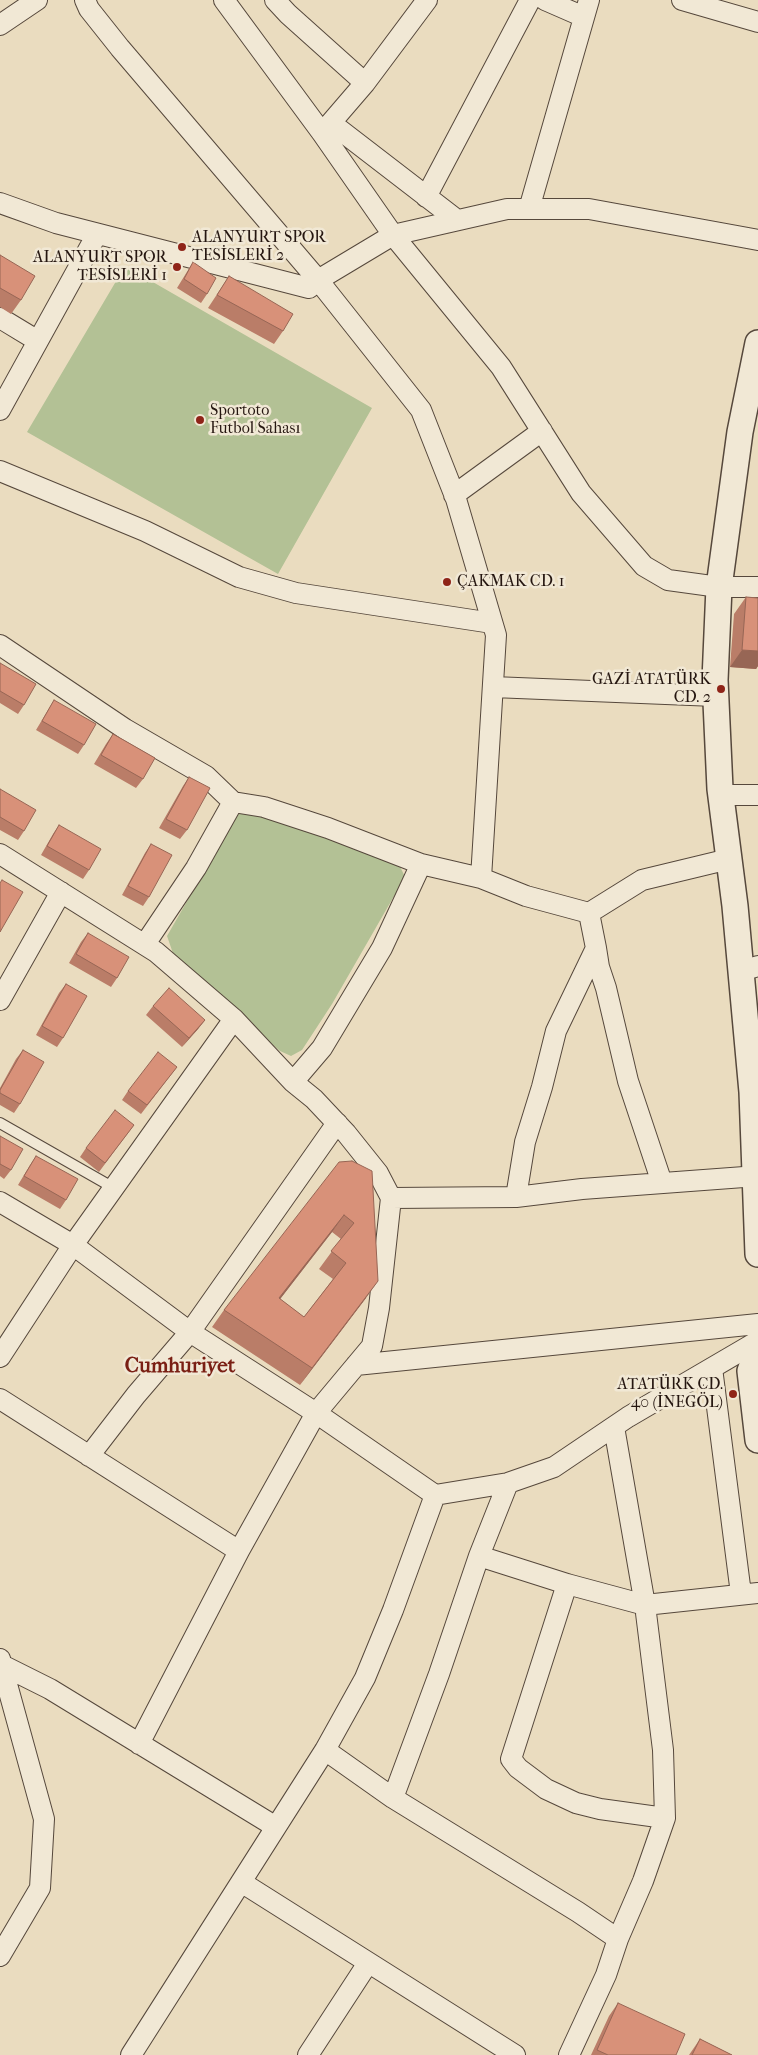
<!DOCTYPE html>
<html>
<head>
<meta charset="utf-8">
<style>
	body { margin:0 }
	canvas { display:block; background:#eadcbf }
</style>
</head>
<body>
<canvas width="758" height="2055"></canvas>
<script>
const ctx = document.querySelector('canvas').getContext('2d');
ctx.lineJoin = 'round';
function fillPath(path, color) { ctx.fillStyle = color; ctx.fill(path, 'evenodd'); }
const shape = rows => new Path2D(rows.map(r => 'M' + r).join(''));
function trace(path, color, width, dash) { ctx.strokeStyle = color; ctx.lineWidth = width; ctx.lineCap = dash ? 'butt' : 'round'; ctx.setLineDash(dash || []); ctx.stroke(path); }
function write(font, color, halo, rows, align = 'center') {
  ctx.font = font + ' "IM FELL French Canon",serif'; ctx.lineWidth = 5; ctx.setLineDash([]); ctx.textBaseline = 'middle'; ctx.strokeStyle = halo; ctx.fillStyle = color; for (const [text, x, y, turn = 0] of rows) {
    ctx.save(); ctx.translate(x, y); ctx.rotate((+turn || 0) * Math.PI / 180); ctx.textAlign = isNaN(turn) ? turn : align; if (halo) ctx.strokeText(text, 0, 0); ctx.fillText(text, 0, 0); ctx.restore();
  }
}
const green = shape([
	[125,266,372,408,278,574,27,432],
	[248,808,396,858,405,877,332,1004,302,1050,291,1056,280,1051,176,962,167,936,236,816]
]);
const service = shape([
	[0,1123,114,1188]
]);
const minor = shape([
	[85,0,89,9,120,48,318,280,421,410,456,499,496,635,481,878],
	[224,0,322,133,393,235,501,367,581,493,644,566,668,580,719,587,758,587],
	[275,0,288,14,365,83],
	[545,0,584,17],
	[682,0,758,22],
	[0,25,37,0],
	[331,123,457,220],
	[322,133,365,83,427,0],
	[426,197,530,0],
	[0,203,56,223,309,288,318,280,393,235,507,209,589,209,758,240],
	[529,209,589,0],
	[0,318,38,341],
	[0,410,97,234],
	[0,471,145,531,239,577,296,593,492,623],
	[454,495,542,431],
	[0,645,125,729,206,776,233,802],
	[493,687,715,696],
	[721,795,758,795],
	[0,854,156,952,234,1019,293,1082,314,1099,346,1133,378,1173,391,1198,379,1308,372,1346,316,1413,239,1551,139,1744],
	[145,944,196,868,233,802,264,807,328,828,421,864,481,878,526,896,589,913,642,880,729,859],
	[596,948,599,967,606,988,628,1081,662,1183],
	[741,971,758,966],
	[0,1000,61,892],
	[293,1082,322,1048,382,948,421,864],
	[516,1197,525,1142,542,1087,556,1031,596,948,589,913],
	[391,1198,516,1197,582,1189,758,1176],
	[0,1202,73,1245,190,1332,316,1413,435,1495,508,1483,554,1467,628,1417,758,1341],
	[0,1357,73,1245,234,1019],
	[356,1365,758,1324],
	[712,1368,741,1594],
	[0,1399,239,1551],
	[89,1456,136,1395,190,1332,337,1123],
	[479,1556,567,1584,645,1605,758,1593],
	[567,1584,511,1759,518,1768,546,1789,576,1803,600,1809,665,1818],
	[0,1659,44,1819,40,1888,0,1956],
	[2,1665,50,1689,276,1827],
	[325,1750,393,1798,578,1912,618,1939],
	[393,1798,439,1674,479,1556,508,1483],
	[241,1882,515,2055],
	[131,2055,325,1750,365,1678,393,1610,435,1495],
	[308,2055,368,1963],
	[569,2055,606,1975,618,1939,643,1881,665,1818,663,1750,645,1605,614,1427]
]);
const tertiary = shape([
	[758,343,740,432,719,587,715,680,720,789,735,906,752,1092,758,1254],
	[758,1349,750,1371,758,1440]
]);
const wall = shape([
	[0,255,21,300,11,314,0,307],
	[193,262,207,294,201,303,177,288],
	[229,276,283,331,274,344,208,308],
	[746,597,758,598,758,666,756,669,730,667,734,614],
	[0,663,24,705,18,714,0,703],
	[54,700,84,745,78,754,36,730],
	[113,734,143,779,136,788,94,764,106,744],
	[189,777,187,830,180,839,159,828,183,786],
	[0,789,24,831,18,840,0,830],
	[59,825,89,870,83,879,41,855,53,834],
	[151,844,149,897,143,906,122,895,145,853],
	[88,933,117,978,111,987,69,963,81,942],
	[66,984,63,1038,57,1047,36,1035,59,993],
	[153,1006,205,1020,198,1029,182,1047,146,1015],
	[23,1050,20,1104,14,1113,0,1105,0,1088,16,1059],
	[177,1067,141,1114,122,1100,128,1091],
	[134,1125,99,1172,80,1157,86,1148],
	[0,1136,11,1170,4,1179,0,1176],
	[36,1156,66,1200,60,1209,18,1185,30,1165],
	[352,1161,366,1298,300,1385,212,1327,224,1310],
	[332,1232,341,1239,319,1269,333,1279,304,1317,280,1299],
	[618,2003,676,2055,591,2055,609,2016],
	[700,2039,732,2055,689,2055]
]);
const shadedWall = shape([
	[742,650,758,651,758,666,756,669,730,667],
	[205,1020,198,1029,182,1047,189,1038],
	[344,1215,332,1232,267,1316,279,1298],
	[378,1281,366,1298,300,1385,312,1368]
]);
const building = shape([
	[0,255,35,276,21,300,0,288,0,255],
	[193,262,216,278,207,294,184,279,193,262],
	[229,276,293,314,283,331,217,295,229,276],
	[746,597,758,598,758,651,742,650,746,597],
	[0,663,36,684,24,705,0,691,0,663],
	[54,700,96,724,84,745,42,721,54,700],
	[113,734,155,758,143,779,101,755,113,734],
	[189,777,210,788,187,830,166,819,189,777],
	[0,789,36,810,24,831,0,817,0,789],
	[59,825,101,849,89,870,47,846,59,825],
	[151,844,172,855,149,897,128,886,151,844],
	[2,880,23,892,0,932,0,883,2,880],
	[88,933,129,957,117,978,76,954,88,933],
	[66,984,87,996,63,1038,42,1026,66,984],
	[169,988,205,1020,189,1038,153,1006,169,988],
	[23,1050,44,1062,20,1104,0,1093,0,1090,23,1050],
	[158,1052,177,1067,147,1105,128,1091,158,1052],
	[115,1110,134,1125,105,1163,86,1148,115,1110],
	[0,1136,23,1149,11,1170,0,1164,0,1136],
	[36,1156,78,1179,66,1200,24,1176,36,1156],
	[352,1161,372,1171,378,1281,312,1368,224,1310,339,1162,352,1161],
	[344,1215,354,1223,331,1251,346,1263,304,1317,279,1298,344,1215],
	[618,2003,685,2034,676,2055,608,2055,597,2050,618,2003],
	[700,2039,732,2055,692,2055,700,2039]
]);
const markers = [
	[182,247,5,"#8f2418"],
	[177,267,5,"#8f2418"],
	[200,420,5,"#8f2418"],
	[447,582,5,"#8f2418"],
	[721,689,5,"#8f2418"],
	[733,1394,5,"#8f2418"]
];
const poiNames = [
	["ALANYURT SPOR",192,238],
	["TESİSLERİ 2",192,256],
	["ALANYURT SPOR",167,258,"right"],
	["TESİSLERİ 1",167,276,"right"],
	["Sportoto",210,411],
	["Futbol Sahası",210,429],
	["ÇAKMAK CD. 1",457,582],
	["GAZİ ATATÜRK",711,680,"right"],
	["CD. 2",711,698,"right"],
	["ATATÜRK CD.",723,1385,"right"],
	["40 (İNEGÖL)",723,1403,"right"]
];
const districtNames = [
	["Cumhuriyet",180,1367]
];
fillPath(green, '#b3c195');
trace(service, '#56483c', 12);
trace(minor, '#56483c', 22);
trace(tertiary, '#56483c', 28);
trace(service, '#f1e8d5', 10);
trace(minor, '#f1e8d5', 20);
trace(tertiary, '#f1e8d5', 25);
fillPath(wall, '#ba7d68');
fillPath(shadedWall, '#976655');
fillPath(building, '#d89179');
trace(building, '#976655', 1);
for (const [x, y, r, color] of markers) { const dot = new Path2D(); dot.arc(x, y, r, 0, 2 * Math.PI); ctx.fillStyle = color; ctx.fill(dot); trace(dot, '#f1e8d5', 2); }
write('16px', '#251610', '#f1e8d5', poiNames, 'left');
write('bold 21px', '#7a1f14', '#f1e8d5', districtNames);
</script>
</body>
</html>
